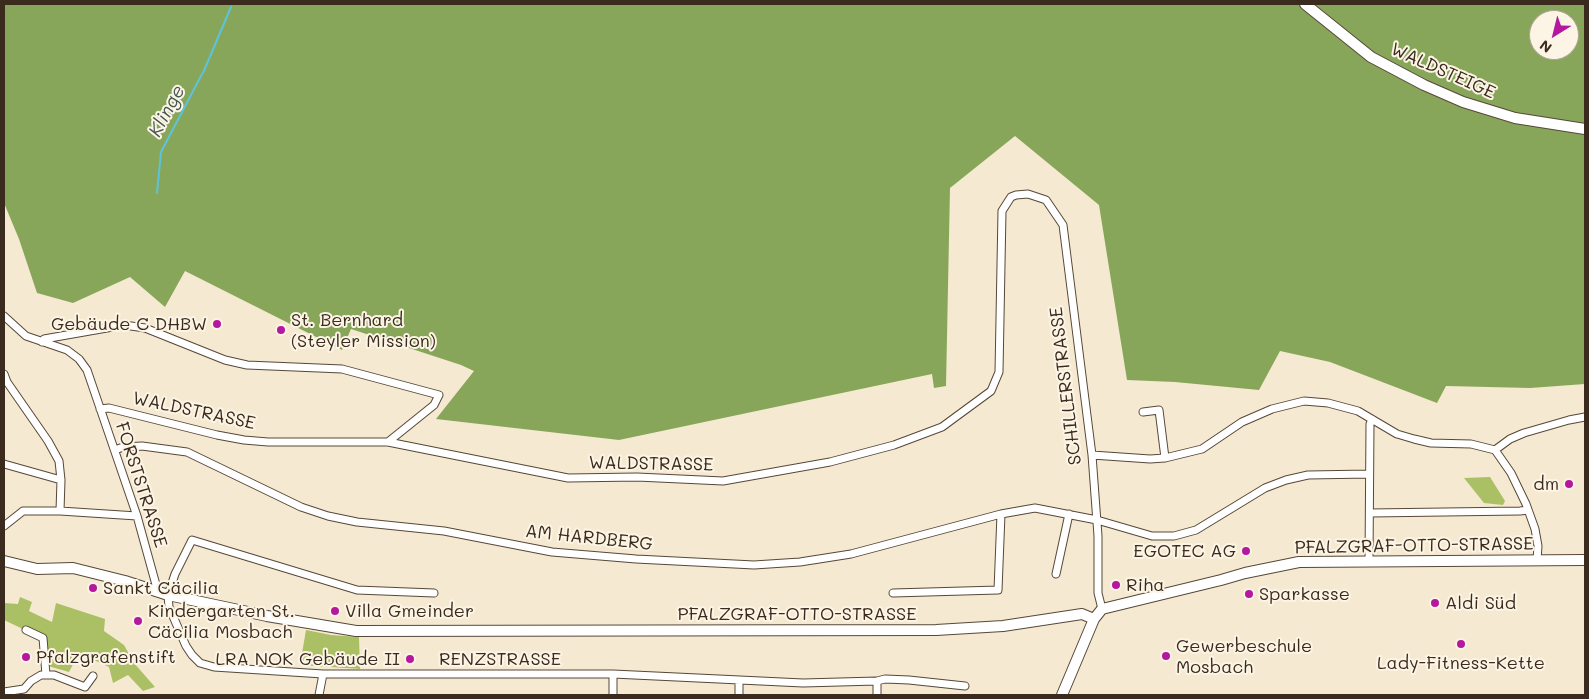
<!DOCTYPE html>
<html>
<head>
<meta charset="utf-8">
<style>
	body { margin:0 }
	#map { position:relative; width:1589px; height:699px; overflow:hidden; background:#f5ead1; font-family:Mali,sans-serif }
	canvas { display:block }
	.frame { position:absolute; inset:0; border:5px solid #3b2a1e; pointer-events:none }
	.north { position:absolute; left:1529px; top:10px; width:50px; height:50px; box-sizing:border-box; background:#fcf5e5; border:1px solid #afa495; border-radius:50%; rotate:216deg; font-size:14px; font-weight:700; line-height:20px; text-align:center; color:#3b2a1e }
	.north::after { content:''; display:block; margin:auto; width:18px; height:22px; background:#b5179e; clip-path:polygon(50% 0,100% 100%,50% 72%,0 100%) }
</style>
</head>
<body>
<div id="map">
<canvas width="1589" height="699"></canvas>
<div class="frame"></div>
<div class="north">N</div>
</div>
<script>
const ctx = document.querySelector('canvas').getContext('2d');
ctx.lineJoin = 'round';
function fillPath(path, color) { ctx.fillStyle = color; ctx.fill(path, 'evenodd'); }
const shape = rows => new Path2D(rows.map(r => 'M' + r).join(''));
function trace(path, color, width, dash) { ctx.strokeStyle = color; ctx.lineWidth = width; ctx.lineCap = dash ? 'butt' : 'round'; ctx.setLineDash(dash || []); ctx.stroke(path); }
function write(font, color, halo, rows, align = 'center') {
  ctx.font = font + ' Mali,sans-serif'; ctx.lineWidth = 4; ctx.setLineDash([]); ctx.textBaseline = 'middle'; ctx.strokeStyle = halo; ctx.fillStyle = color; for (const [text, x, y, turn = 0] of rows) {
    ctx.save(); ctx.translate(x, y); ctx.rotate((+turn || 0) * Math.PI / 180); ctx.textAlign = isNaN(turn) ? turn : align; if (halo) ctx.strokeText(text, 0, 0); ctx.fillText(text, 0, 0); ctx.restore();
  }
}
const green = shape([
	[1490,477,1505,501,1503,505,1484,503,1464,478],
	[20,597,32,602,29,611,52,622,56,603,105,619,104,631,124,645,134,663,155,687,143,691,128,675,113,683,109,667,79,653,69,672,48,666,46,640,4,620,4,603,18,604],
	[306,630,331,635,359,637,360,669,300,665]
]);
const forest = shape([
	[4,4,1585,4,1585,384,1530,388,1446,386,1437,403,1330,362,1280,351,1259,390,1175,382,1127,380,1099,205,1015,136,950,188,946,386,934,388,932,374,619,440,436,419,474,371,461,365,351,329,342,350,185,271,165,307,130,277,73,303,37,293,19,239,4,203],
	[1539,20,1569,20,1569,50,1539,50]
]);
const stream = shape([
	[203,73,231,7],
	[157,193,161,152,202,74]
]);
const street = shape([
	[4,316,26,336,67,350,79,359,87,370,137,516,158,592],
	[42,342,44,339,124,325,145,328,225,360,247,365,342,369,439,395,434,405,388,442],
	[4,374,7,382,48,441,59,461,61,480,60,511],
	[100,409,109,408,217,435,244,440,268,442,388,442,568,478,637,477,723,481,830,462,894,445,942,427,991,391,999,372,1002,211,1011,197,1016,195,1028,194,1046,200,1063,225,1092,455,1098,536,1098,593,1102,609],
	[1143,412,1159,410,1165,458],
	[115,450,123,447,142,446,187,452,301,507,328,516,357,522,444,531,552,552,636,559,754,565,800,562,851,554,1001,514,1035,508,1097,520,1152,536,1174,536,1196,530,1265,488,1286,480,1308,475,1369,474],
	[1495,450,1511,473,1526,504,1535,529,1538,546,1537,560],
	[1495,450,1510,439,1524,433,1569,420,1585,417],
	[1092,455,1150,459,1165,458,1202,449,1242,422,1272,409,1304,401,1328,403,1358,411,1397,434,1414,439,1431,443,1471,444,1495,450],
	[4,464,61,480],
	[1370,513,1520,511,1528,510],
	[4,526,23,511,60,511,137,516],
	[1369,561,1370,424,1372,419],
	[1056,574,1069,514],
	[434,593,357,590,192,540,175,574,168,595,169,607,186,646,192,655,200,663,214,667,323,674,613,674,803,683,877,681,877,695],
	[893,593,998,590,1001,514],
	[26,630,43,638,46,675],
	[613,674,613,695],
	[739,680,739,695],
	[877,681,885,679,909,680,965,686],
	[4,692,24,689,31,681,41,675,54,675,85,687,93,676],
	[319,695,323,674]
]);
const secondary = shape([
	[1305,4,1371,57,1424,85,1463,102,1515,118,1585,129],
	[4,561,37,569,73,568,125,581,168,595,267,616,356,631,936,630,1003,626,1082,614,1094,619],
	[1062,695,1094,619,1102,609,1221,580,1245,573,1299,562,1585,560]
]);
const markers = [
	[217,324,5,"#b5179e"],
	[281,330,5,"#b5179e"],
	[1569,484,5,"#b5179e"],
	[1246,551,5,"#b5179e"],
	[1116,585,5,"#b5179e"],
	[93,588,5,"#b5179e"],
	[1249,594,5,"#b5179e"],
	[1435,603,5,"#b5179e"],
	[335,611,5,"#b5179e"],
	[138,621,5,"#b5179e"],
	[1461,644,5,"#b5179e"],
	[1166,656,5,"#b5179e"],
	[26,657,5,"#b5179e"],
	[410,659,5,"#b5179e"]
];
const streetNames = [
	["WALDSTEIGE",1443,71,24],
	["SCHILLERSTRASSE",1066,386,-97],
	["WALDSTRASSE",194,411,12],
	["WALDSTRASSE",651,464,1],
	["FORSTSTRASSE",141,485,72],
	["AM HARDBERG",589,538,6],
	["PFALZGRAF-OTTO-STRASSE",1414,546,-1],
	["PFALZGRAF-OTTO-STRASSE",797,614],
	["RENZSTRASSE",500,659]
];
const poiNames = [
	["St. Bernhard",291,320],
	["(Steyler Mission)",291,341],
	["Gebäude C DHBW",207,324,"right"],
	["dm",1559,484,"right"],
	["EGOTEC AG",1236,551,"right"],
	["Riha",1126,585],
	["Sankt Cäcilia",103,588],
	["Sparkasse",1259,594],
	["Aldi Süd",1445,603],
	["Kindergarten St.",148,611],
	["Cäcilia Mosbach",148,632],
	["Villa Gmeinder",345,611],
	["Gewerbeschule",1176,646],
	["Mosbach",1176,667],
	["Pfalzgrafenstift",36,657],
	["LRA NOK Gebäude II",400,659,"right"],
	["Lady-Fitness-Kette",1461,663,"center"]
];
const waterNames = [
	["Klinge",167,111,-62]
];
fillPath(green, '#abbf64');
fillPath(forest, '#88a65a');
trace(stream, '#5dc3da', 2);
trace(street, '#574739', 9);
trace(secondary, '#574739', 12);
trace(street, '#fff', 7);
trace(secondary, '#fff', 10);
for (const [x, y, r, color] of markers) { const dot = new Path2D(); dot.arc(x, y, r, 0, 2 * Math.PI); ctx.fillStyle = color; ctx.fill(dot); trace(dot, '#fcf5e5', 2); }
write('18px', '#3b2a1e', '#fcf5e5', streetNames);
write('18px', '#3b2a1e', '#fcf5e5', poiNames, 'left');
write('italic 19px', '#455856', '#fcf5e5', waterNames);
</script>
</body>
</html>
